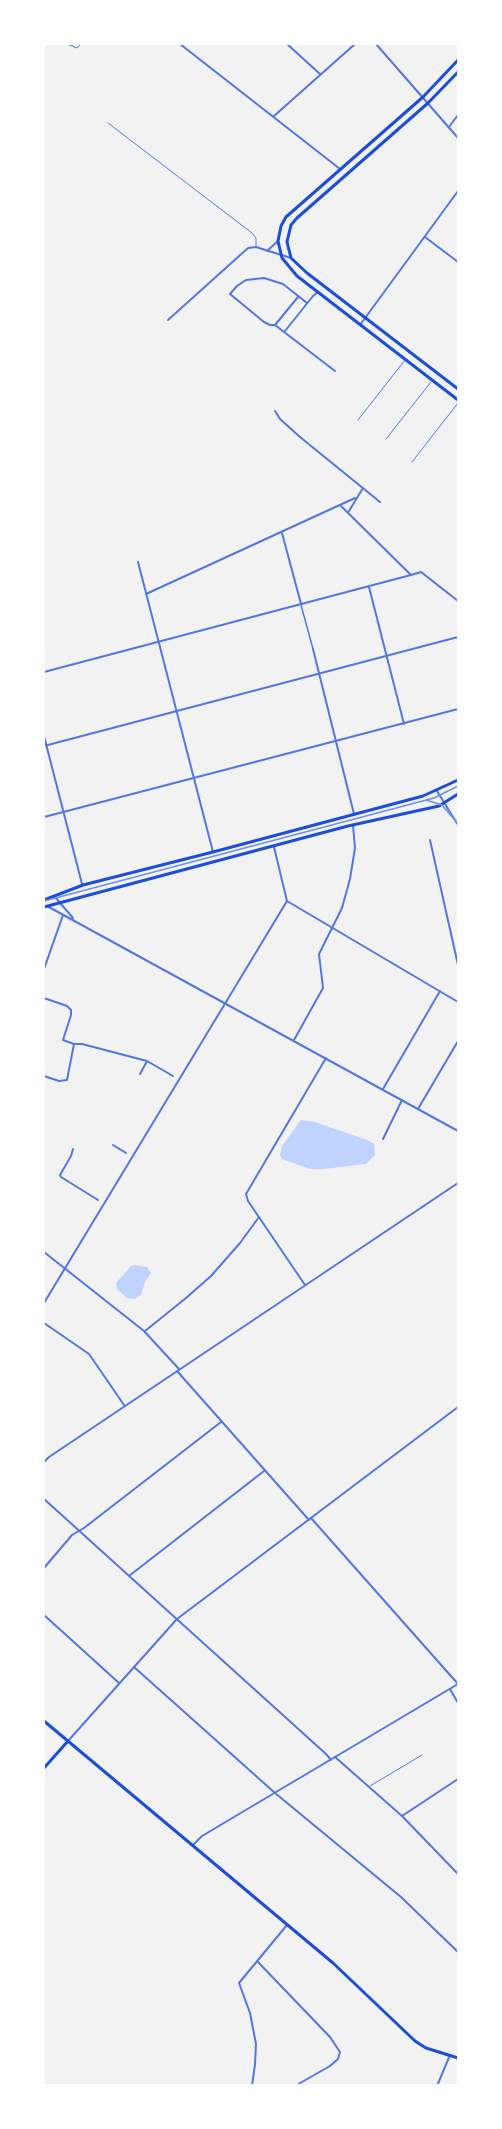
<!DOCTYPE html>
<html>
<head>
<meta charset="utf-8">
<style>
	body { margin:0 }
	#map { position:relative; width:502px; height:2129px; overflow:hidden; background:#f2f2f2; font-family:"Source Sans 3",sans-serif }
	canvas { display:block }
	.frame { position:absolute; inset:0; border:45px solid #fff; pointer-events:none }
</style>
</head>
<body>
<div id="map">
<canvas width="502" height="2129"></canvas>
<div class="frame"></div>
</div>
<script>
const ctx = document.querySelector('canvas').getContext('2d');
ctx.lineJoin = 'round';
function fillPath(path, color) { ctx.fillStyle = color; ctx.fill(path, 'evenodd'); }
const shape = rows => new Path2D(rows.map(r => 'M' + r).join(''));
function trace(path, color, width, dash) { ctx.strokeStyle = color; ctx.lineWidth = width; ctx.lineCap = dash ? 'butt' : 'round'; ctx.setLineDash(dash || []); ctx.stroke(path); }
const water = shape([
	[301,1120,315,1122,367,1140,374,1144,375,1155,366,1164,324,1169,310,1169,282,1159,280,1155,282,1146],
	[135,1265,147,1267,151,1273,145,1282,141,1295,135,1299,127,1298,117,1289,116,1283,131,1266]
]);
const service = shape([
	[67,44,77,48,81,44],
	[108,123,252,233,256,238,256,246],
	[358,420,405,360],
	[386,439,431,382],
	[412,462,458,403],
	[370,1786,422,1755]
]);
const pedestrian = shape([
	[301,605,313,649]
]);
const minor = shape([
	[180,44,340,169],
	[287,44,320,74],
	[376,44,458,138],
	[274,116,355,44],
	[449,127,458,115],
	[425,237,458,262],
	[267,251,278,241],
	[307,303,283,284,264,278,246,280,237,286,230,294,264,322,270,325,275,325,335,371],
	[168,320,248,248,256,247,291,258],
	[275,325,298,297],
	[360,325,458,191],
	[285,331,313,296,318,292],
	[275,411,280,419,300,437,380,502],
	[341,506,411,575,421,572,458,601],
	[349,511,363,488],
	[282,533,301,604],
	[138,562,213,852],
	[369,587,404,724],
	[146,594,355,498],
	[313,649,354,814],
	[44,672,411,575],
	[44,736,82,884],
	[44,746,458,637],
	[44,817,458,709],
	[430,840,458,965],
	[287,901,458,1002],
	[44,969,63,915],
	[44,998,67,1006,71,1010,71,1015,63,1040,74,1044,82,1044,147,1061],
	[226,1002,287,901,274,847],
	[294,1040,323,988,319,954,342,908,350,879,355,848,353,825],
	[140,1074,147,1061,173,1076],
	[44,1076,59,1081,67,1080,74,1044],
	[383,1089,440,991],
	[418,1109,458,1041],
	[383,1139,402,1100],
	[113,1145,126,1153],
	[73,1149,71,1156,60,1175,61,1177,98,1200],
	[44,1252,144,1331,179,1369],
	[305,1285,248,1201,246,1194,326,1058],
	[44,1323,89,1354,124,1405],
	[145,1331,186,1298,211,1276,240,1243,259,1217],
	[177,1371,309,1520],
	[44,1462,49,1457,458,1183],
	[44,1499,326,1754,331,1760],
	[311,1518,458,1684],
	[44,1568,72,1535,84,1528,221,1422],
	[129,1576,264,1471],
	[44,1615,119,1683],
	[134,1667,275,1793,401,1897,458,1952],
	[450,1689,458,1703],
	[335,1757,402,1816,458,1874],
	[402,1816,458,1779],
	[257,1961,330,2037,340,2052,338,2059,330,2066,295,2086],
	[252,2086,255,2064,256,2044,250,2013,239,1983,287,1925],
	[437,2086,450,2055]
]);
const tertiary = shape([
	[437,791,458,825],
	[55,897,73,918],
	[47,906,458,1131],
	[44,1303,226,1002],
	[68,1741,177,1619,458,1407],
	[193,1845,202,1836,458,1684]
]);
const secondary = shape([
	[458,60,423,97,286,217,281,226,278,241,282,258,297,276,458,400],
	[458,72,428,103,297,218,291,225,287,242,291,258,307,273,458,389],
	[44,1721,333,1963,415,2041,426,2048,458,2058],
	[44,1768,68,1741]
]);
const primary = shape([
	[44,900,83,885,213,852,423,796,458,780],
	[44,907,348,826,439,806,458,794]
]);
const tram = shape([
	[426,800,442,805,458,824],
	[44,901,434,798,458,786]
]);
fillPath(water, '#bfd3fe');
trace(service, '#5277de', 1);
trace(pedestrian, '#5277de', 1.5);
trace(minor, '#5277de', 2);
trace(tertiary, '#5277de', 2);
trace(secondary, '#1d4ed8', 3);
trace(primary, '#1d4ed8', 3);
trace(tram, '#7290e2', 1.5);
</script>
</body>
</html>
